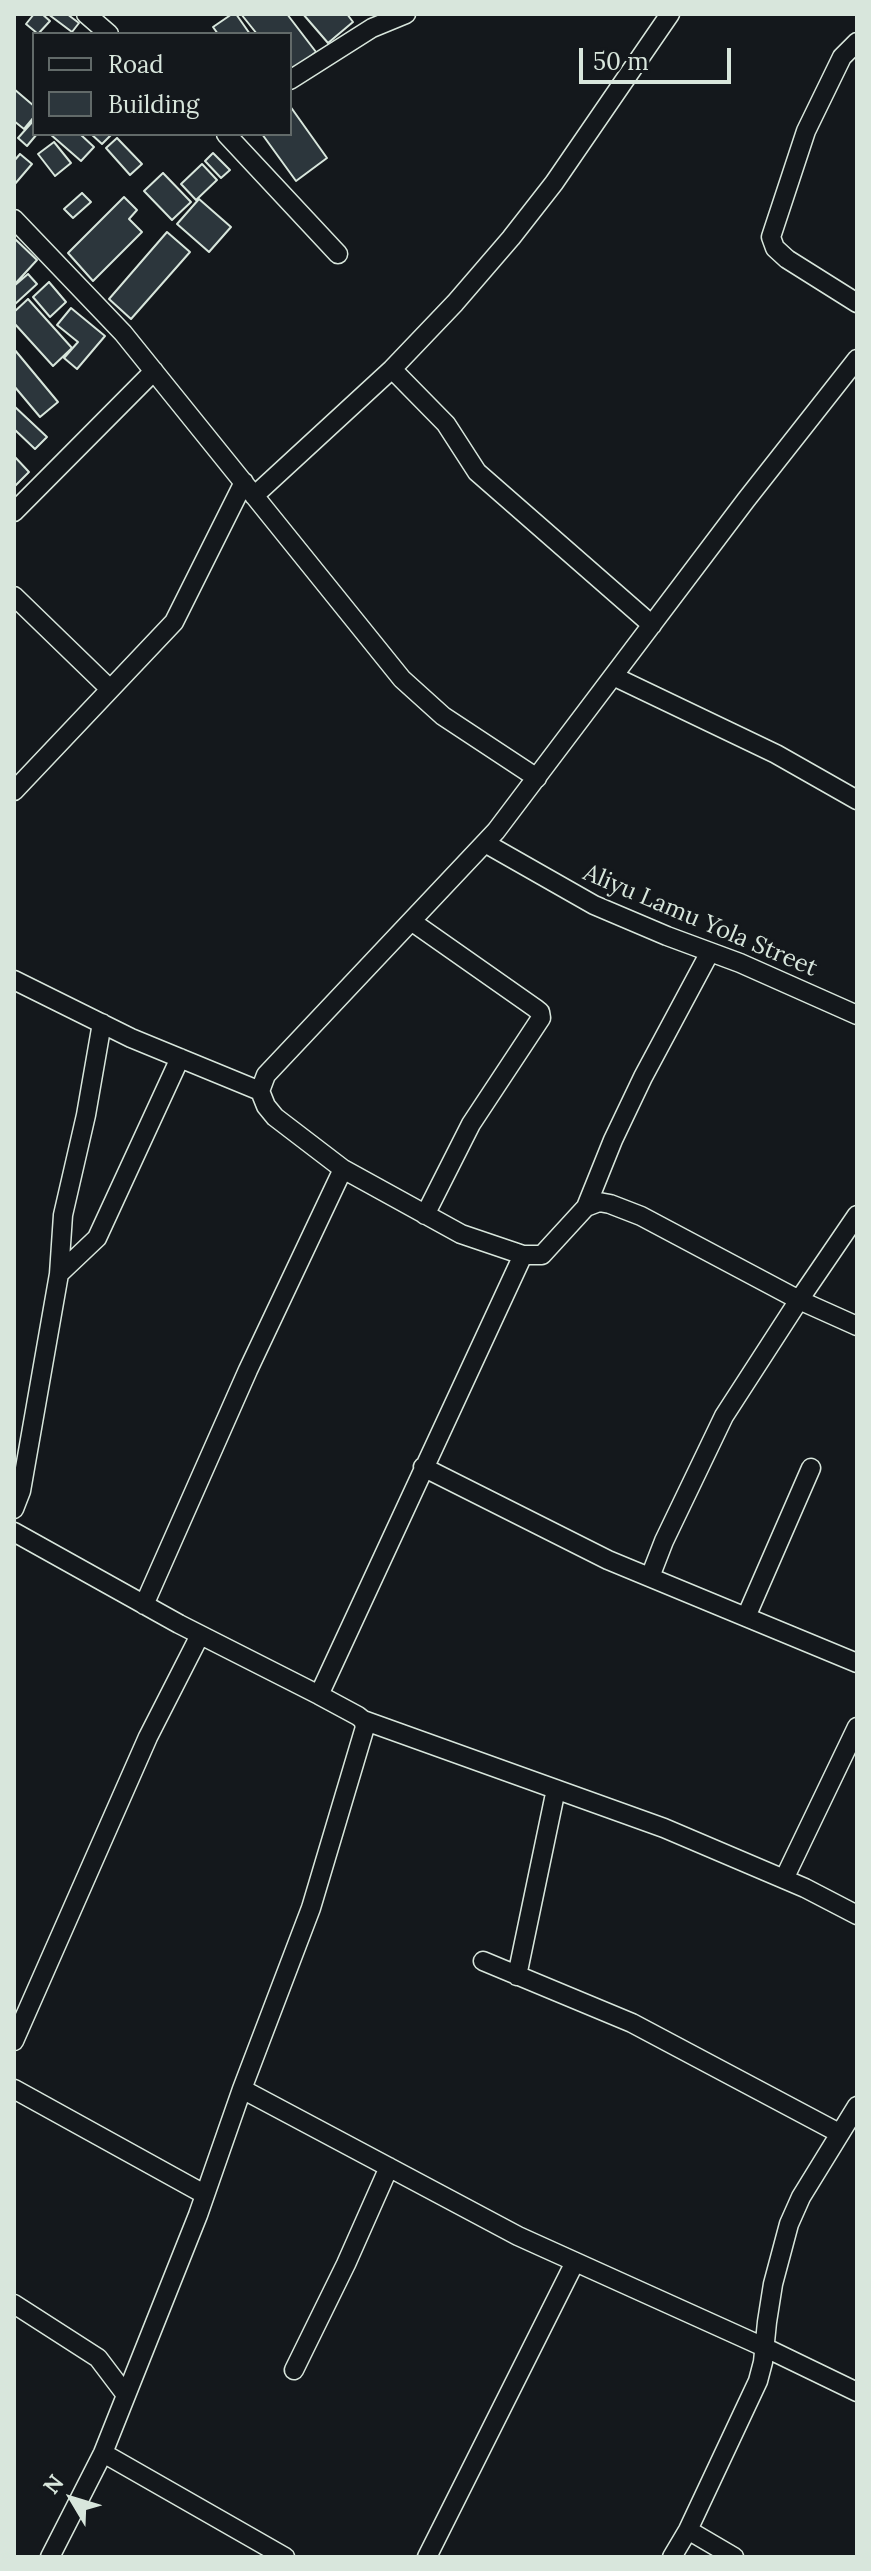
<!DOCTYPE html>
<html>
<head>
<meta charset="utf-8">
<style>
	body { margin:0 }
	#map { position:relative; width:871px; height:2571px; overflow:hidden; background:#14181c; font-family:Lora,serif }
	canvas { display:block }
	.frame { position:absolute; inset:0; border:16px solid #d8e6dc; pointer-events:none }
	.legend { position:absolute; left:32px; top:32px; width:260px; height:104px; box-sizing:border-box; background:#14181c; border:2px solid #626a69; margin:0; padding:10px 14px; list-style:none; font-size:24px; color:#d8e6dc }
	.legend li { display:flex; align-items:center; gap:16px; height:40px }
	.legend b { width:40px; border:2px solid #626a69 }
	.north { position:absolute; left:32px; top:2459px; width:80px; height:80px; -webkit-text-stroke:6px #14181c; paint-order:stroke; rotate:308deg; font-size:22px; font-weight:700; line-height:32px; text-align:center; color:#d8e6dc }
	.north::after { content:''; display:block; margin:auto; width:28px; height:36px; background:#d8e6dc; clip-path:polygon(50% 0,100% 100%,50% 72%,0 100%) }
	.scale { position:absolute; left:579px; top:48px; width:152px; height:36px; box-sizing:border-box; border:4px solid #d8e6dc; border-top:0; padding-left:10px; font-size:24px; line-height:28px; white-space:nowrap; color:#d8e6dc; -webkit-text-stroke:6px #14181c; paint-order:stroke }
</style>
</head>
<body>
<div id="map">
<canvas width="871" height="2571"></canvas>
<div class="frame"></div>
<ul class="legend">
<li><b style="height:10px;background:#14181c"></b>Road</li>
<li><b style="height:22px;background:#2c363c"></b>Building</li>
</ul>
<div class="north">N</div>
<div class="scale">50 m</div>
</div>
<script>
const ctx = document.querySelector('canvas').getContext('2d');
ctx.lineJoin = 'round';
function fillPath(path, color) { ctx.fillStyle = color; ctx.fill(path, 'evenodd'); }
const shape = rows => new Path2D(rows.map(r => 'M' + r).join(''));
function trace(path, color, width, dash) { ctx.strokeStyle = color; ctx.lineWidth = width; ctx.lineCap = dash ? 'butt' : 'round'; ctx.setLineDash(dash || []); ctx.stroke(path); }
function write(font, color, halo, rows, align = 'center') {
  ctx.font = font + ' Lora,serif'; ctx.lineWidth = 6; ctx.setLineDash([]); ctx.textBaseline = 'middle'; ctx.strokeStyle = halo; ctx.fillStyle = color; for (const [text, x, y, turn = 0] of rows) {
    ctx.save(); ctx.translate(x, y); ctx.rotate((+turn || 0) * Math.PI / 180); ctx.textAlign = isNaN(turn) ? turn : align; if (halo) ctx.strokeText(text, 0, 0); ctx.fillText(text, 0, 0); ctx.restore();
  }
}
const building = shape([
	[34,14,42,14,50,21,38,34,26,24,34,14],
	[48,14,67,14,79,23,72,32,48,14],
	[232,14,236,14,250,34,218,34,213,27,232,14],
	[241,14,287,14,316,52,290,73,290,34,257,34,241,14],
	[303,14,347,14,353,22,328,43,303,14],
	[14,89,34,106,34,117,24,129,14,121,14,89],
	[290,106,327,158,296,181,262,134,290,134,290,106],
	[34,120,34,134,37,134,27,146,18,138,34,120],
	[50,134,80,134,94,147,81,161,50,134],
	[91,134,112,134,102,144,91,134],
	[117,138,142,164,130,175,106,148,117,138],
	[54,142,71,163,55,176,38,154,54,142],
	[213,153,230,170,221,178,205,161,213,153],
	[20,154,32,164,14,185,14,161,20,154],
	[202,164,217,180,196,200,181,184,202,164],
	[163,173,191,202,172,220,144,191,163,173],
	[82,193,91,202,73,218,64,209,82,193],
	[124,197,137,210,129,219,142,232,93,281,68,253,124,197],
	[199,199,231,227,209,252,177,224,199,199],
	[167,232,190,252,131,319,109,299,167,232],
	[14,238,37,260,14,285,14,238],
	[28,274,37,284,14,305,14,286,28,274],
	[49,282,66,302,50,317,33,297,49,282],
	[28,299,72,348,53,366,14,323,14,312,28,299],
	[71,308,105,336,77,369,64,358,78,342,57,325,71,308],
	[14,349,58,402,40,417,14,386,14,349],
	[14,406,47,437,35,449,14,429,14,406],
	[14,456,29,472,14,487,14,456]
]);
const minor = shape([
	[86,14,109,34],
	[857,42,842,57,806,131,771,237,775,248,787,259,857,303],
	[290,80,372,28,406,14],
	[226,134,338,254],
	[14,219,123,333,402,679,443,716,537,778],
	[857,359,746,500,496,831,266,1075,260,1091,266,1106,275,1117,343,1169,461,1234,523,1255,542,1255,586,1207,599,1202,610,1204,641,1216,799,1300,857,1326],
	[392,369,446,424,477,472,652,625],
	[254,496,392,369,455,303,511,238,554,183,670,14],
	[14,512,154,371],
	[14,596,110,689],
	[613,676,776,754,857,800],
	[14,791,174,622,244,482],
	[485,843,594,905,667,936,740,963,857,1015],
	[411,921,535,1008,540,1012,541,1018,471,1124,425,1215],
	[14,980,131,1038,260,1091],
	[586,1207,613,1140,643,1077,710,952],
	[59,1274,97,1238,180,1058],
	[423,1467,608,1560,857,1663],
	[14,1509,21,1491,59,1274,63,1215,86,1115,102,1023],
	[14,1532,179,1624,319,1695,358,1716,363,1720,365,1727,311,1908,242,2089,198,2215,103,2453,50,2557],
	[650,1577,664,1541,724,1416,799,1300,857,1215],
	[144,1605,248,1370,343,1169],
	[746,1617,811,1468],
	[319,1695,523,1255],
	[363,1720,664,1828,805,1888,857,1915],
	[784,1879,857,1727],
	[483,1961,632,2023,839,2133],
	[517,1976,556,1789],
	[14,2041,148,1737,200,1635],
	[14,2089,204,2194],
	[242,2089,518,2236,766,2348,857,2392],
	[14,2304,98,2358,126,2395],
	[294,2370,346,2264,389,2167],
	[103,2453,285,2557],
	[688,2530,734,2557],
	[427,2557,575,2262],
	[672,2557,688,2530,758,2381,763,2362,767,2322,773,2284,789,2224,801,2197,857,2106]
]);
const streetNames = [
	["Aliyu Lamu Yola Street",700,921,23]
];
fillPath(building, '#2c363c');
trace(building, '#d8e6dc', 2);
trace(minor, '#d8e6dc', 21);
trace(minor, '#14181c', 18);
write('24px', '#d8e6dc', '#14181c', streetNames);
</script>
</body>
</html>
